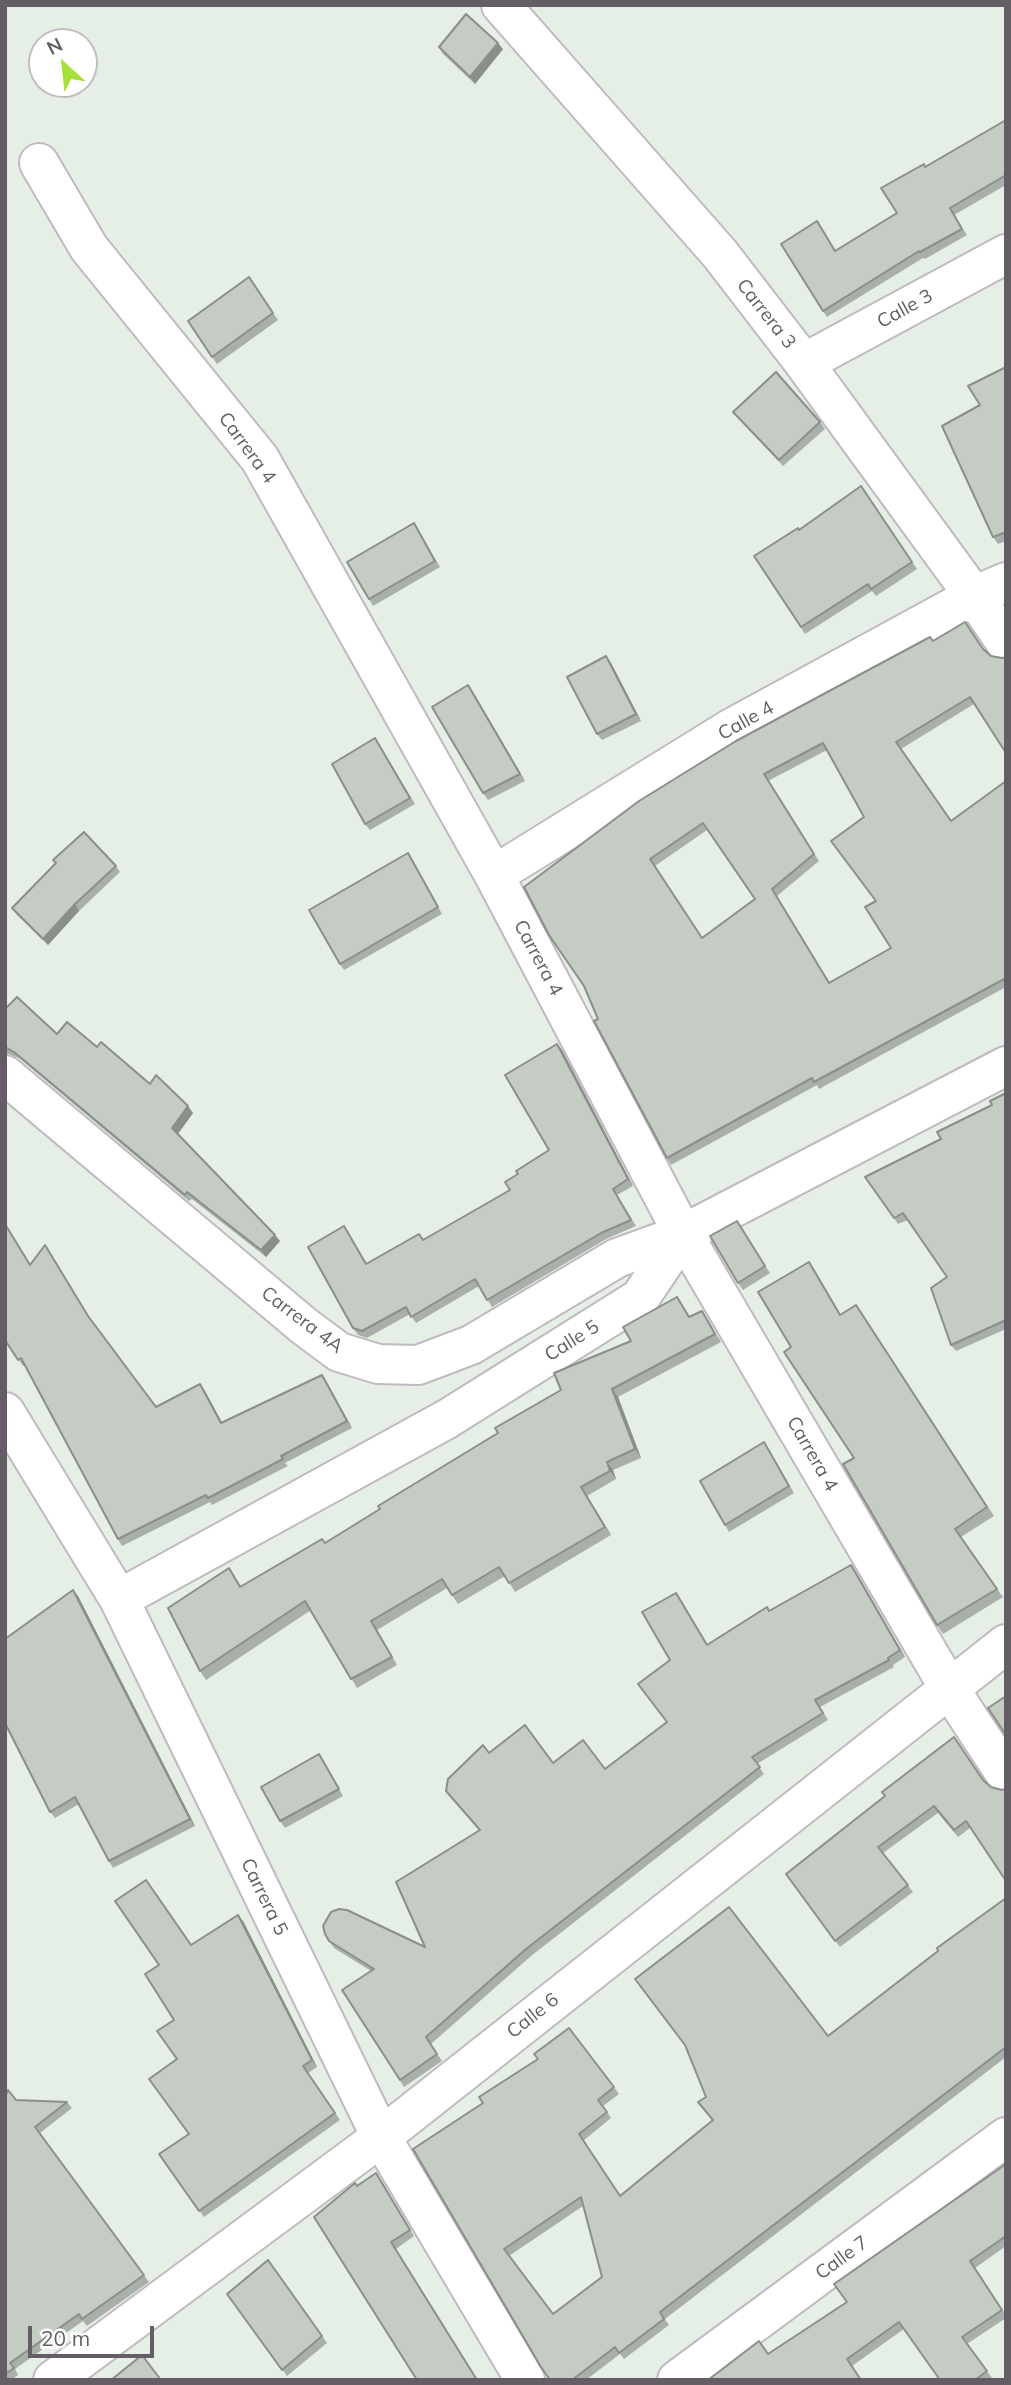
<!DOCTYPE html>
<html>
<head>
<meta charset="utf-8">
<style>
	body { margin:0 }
	#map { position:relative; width:1011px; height:2385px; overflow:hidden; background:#e6efe6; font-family:Mulish,sans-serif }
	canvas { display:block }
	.frame { position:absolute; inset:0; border:7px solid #645d65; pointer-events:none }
	.north { position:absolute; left:28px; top:28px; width:70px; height:70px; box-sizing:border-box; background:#fff; border:2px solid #c1bec1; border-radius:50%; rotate:333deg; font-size:19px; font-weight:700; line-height:28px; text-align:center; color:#645d65 }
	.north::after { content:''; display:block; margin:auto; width:24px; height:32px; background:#a7df3b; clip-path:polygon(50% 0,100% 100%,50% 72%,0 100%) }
	.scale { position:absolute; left:28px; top:2326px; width:126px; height:32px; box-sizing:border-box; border:4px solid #645d65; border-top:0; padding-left:9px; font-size:21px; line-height:24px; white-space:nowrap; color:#645d65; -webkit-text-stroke:5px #fff; paint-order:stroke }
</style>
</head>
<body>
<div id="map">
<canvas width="1011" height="2385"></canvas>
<div class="frame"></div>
<div class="north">N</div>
<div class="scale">20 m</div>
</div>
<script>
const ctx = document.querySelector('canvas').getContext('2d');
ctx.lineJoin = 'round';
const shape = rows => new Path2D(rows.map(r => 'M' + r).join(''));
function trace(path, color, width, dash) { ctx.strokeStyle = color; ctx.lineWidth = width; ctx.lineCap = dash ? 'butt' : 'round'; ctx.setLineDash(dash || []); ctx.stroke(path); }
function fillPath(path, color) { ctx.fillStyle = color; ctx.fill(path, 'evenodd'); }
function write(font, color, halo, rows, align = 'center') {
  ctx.font = font + ' Mulish,sans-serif'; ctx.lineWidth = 5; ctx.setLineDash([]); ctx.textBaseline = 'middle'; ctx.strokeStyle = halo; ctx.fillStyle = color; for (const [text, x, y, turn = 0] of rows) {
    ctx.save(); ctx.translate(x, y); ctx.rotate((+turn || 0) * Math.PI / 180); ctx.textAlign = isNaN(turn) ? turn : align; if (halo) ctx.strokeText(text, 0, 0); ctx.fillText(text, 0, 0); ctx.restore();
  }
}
const street = shape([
	[501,5,720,254,804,363,974,596,1006,643],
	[39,163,89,248,260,459,494,875,683,1234,949,1688,1006,1775],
	[804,363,1006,254],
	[494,875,730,729,974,596,1006,582],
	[5,1075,304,1326,339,1352,378,1364,418,1365,471,1345,617,1258,683,1234,1006,1066],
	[5,1412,119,1599,381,2137,525,2380],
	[119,1599,447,1419,640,1298,683,1234],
	[53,2380,381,2137,1006,1644],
	[677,2380,1006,2137]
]);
const wall = shape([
	[439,47,503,49,475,84,443,54],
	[1006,120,1006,185,954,215,967,235,925,259,923,258,827,317,823,311,836,251,897,213,925,167],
	[249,277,278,320,217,364,188,321],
	[1006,367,1006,541,998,544,993,537,980,405],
	[733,412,820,422,825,429,783,466,738,418],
	[861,486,917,569,876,596,872,591,805,634,754,556,799,530],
	[414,523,440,567,373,606,369,599],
	[930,637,974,704,901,749,951,821,1006,781,1006,987,819,1089,817,1085,671,1165,667,1158,598,1019,584,986,549,935],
	[827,750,864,817,876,901,891,948,829,982,777,896,819,861,768,781],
	[707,830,755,899,702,938,655,866],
	[606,656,611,663,641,721,602,740,597,734],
	[473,692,525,781,488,800,483,793],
	[375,738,415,804,370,830,365,824],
	[412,860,442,914,344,970,340,964],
	[116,866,120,872,79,911,48,945,17,915,12,908],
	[5,1009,57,1034,97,1047,193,1113,178,1134,275,1235,280,1241,266,1257,192,1199,189,1201,19,1058,9,1054,5,1054],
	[557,1044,562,1050,633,1186,617,1195,636,1226,606,1239,492,1307,479,1286,416,1323,410,1314,367,1338,358,1335,353,1328,344,1226,367,1264,423,1240,510,1190,518,1174,549,1150],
	[1006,1093,1006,1329,956,1351,951,1345,947,1277,908,1220,898,1224,865,1177,941,1139,992,1105],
	[737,1221,770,1273,743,1290,738,1283],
	[45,1245,92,1321,156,1407,200,1384,222,1423,326,1381,352,1428,285,1463,288,1466,212,1505,210,1502,122,1546,118,1539,25,1365,23,1366,5,1340,30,1264],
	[809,1262,840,1315,856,1305,994,1516,961,1537,1003,1597,943,1634,937,1625,854,1458,791,1347],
	[677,1297,689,1317,708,1320,721,1342,618,1397,641,1458,613,1470,616,1479,587,1496,611,1535,515,1592,505,1576,458,1604,447,1588,377,1630,397,1665,357,1688,311,1610,206,1680,200,1671,235,1577,241,1586,325,1543,380,1509,498,1433,631,1341],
	[768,1449,794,1493,729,1532,725,1525],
	[856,1572,905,1657,893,1665,894,1667,820,1707,828,1720,757,1764,764,1774,531,1956,431,2044,442,2061,404,2087,342,1990,371,1971,334,1948,325,1934,425,1947,479,1830,446,1791,489,1753,553,1763,605,1769,667,1723,670,1660,681,1600,707,1645,769,1611],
	[78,1596,195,1826,113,1868,109,1861,79,1804,55,1818,50,1812],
	[954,1737,970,1828,958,1837,938,1813,883,1853,913,1892,840,1947,786,1874,885,1796],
	[319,1754,343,1796,285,1828,280,1821],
	[1006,1898,1006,2057,665,2319,669,2325,624,2359,620,2354,586,2380,550,2380,413,2149,483,2103,538,2059,569,2028,619,2094,603,2106,611,2118,583,2141,620,2196,713,2120,698,2102,828,2036],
	[583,2206,602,2277,553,2314,509,2256],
	[243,1921,317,2067,308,2073,340,2120,204,2217,159,2154,189,2134,177,2059,191,1945],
	[5,2098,16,2100,67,2102,72,2108,40,2133,149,2282,87,2326,83,2321,15,2369,18,2375,11,2380,5,2380],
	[1006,2164,1006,2246,975,2268,1006,2315,1006,2318,967,2344,992,2378,990,2380,940,2380,904,2329,852,2366,768,2354,847,2302],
	[381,2180,414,2236,396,2249,357,2186],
	[268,2260,327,2343,287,2376,227,2294]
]);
const shadedWall = shape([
	[498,43,503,49,475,84,470,77],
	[606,656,611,663,641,721,636,714],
	[468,685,473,692,525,781,520,774],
	[75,904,79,911,48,945,43,939],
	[557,1044,562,1050,633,1186,628,1179],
	[188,1106,193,1113,177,1135,172,1128],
	[275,1235,280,1241,266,1257,261,1250],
	[809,1262,815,1271,846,1324,840,1315],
	[322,1375,326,1381,352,1428,347,1421],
	[200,1384,205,1391,226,1430,221,1423],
	[612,1389,618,1397,641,1458,635,1449],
	[607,1462,613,1470,616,1479,610,1471],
	[581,1487,587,1496,611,1535,605,1527],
	[851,1565,856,1572,905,1657,900,1650],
	[73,1590,78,1596,195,1826,190,1819],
	[238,1915,243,1921,317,2067,312,2060]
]);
const building = shape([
	[466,14,498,43,470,77,439,47,466,14],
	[1006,120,1006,175,950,208,962,229,920,252,919,251,823,311,781,244,817,221,835,251,897,213,881,188,924,164,925,167,1006,120],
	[249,277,273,313,212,357,188,321,249,277],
	[1006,367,1006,532,993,537,942,426,980,405,968,386,1006,367],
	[776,372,820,422,779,460,733,412,776,372],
	[861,486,912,562,871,589,868,584,801,627,754,556,798,528,799,530,861,486],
	[414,523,435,561,369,599,347,562,414,523],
	[965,622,983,649,991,656,1002,658,1006,657,1006,753,970,697,896,742,951,821,1006,781,1006,978,814,1082,812,1078,667,1158,594,1021,598,1019,584,986,549,935,524,887,639,801,736,741,930,637,933,641,965,622],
	[823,743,864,817,831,841,876,901,865,907,891,948,829,983,772,889,814,854,764,774,823,743],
	[703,823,755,899,702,938,650,859,703,823],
	[606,656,636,714,597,734,567,677,606,656],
	[468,685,520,774,483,793,432,707,468,685],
	[375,738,410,798,365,824,332,764,375,738],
	[84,832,116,866,75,904,43,939,12,908,56,863,53,860,84,832],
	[408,853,438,907,340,964,309,910,408,853],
	[17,997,57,1034,67,1022,97,1047,101,1042,150,1084,156,1075,188,1106,172,1128,275,1235,261,1250,187,1192,185,1195,14,1052,5,1047,5,1009,17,997],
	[557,1044,628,1179,613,1189,631,1220,601,1233,487,1300,475,1279,411,1317,406,1307,362,1331,353,1328,308,1247,344,1226,366,1264,419,1234,423,1240,510,1190,505,1182,518,1174,516,1171,549,1150,505,1075,557,1044],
	[1006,1093,1006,1320,951,1345,931,1288,947,1277,903,1213,894,1218,865,1177,941,1139,937,1132,992,1105,990,1101,1006,1093],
	[737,1221,765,1266,738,1283,710,1236,737,1221],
	[5,1224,30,1265,45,1245,88,1316,156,1407,200,1384,221,1423,322,1375,347,1421,281,1456,283,1459,208,1498,206,1495,118,1539,21,1358,18,1360,5,1340,5,1224],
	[809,1262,840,1315,856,1305,987,1507,955,1529,997,1589,937,1625,843,1464,854,1458,784,1352,791,1347,758,1292,809,1262],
	[677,1297,689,1317,702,1311,715,1334,612,1389,635,1449,607,1462,610,1471,581,1487,605,1527,509,1583,499,1567,452,1595,442,1579,371,1621,392,1657,351,1679,305,1601,200,1671,168,1608,229,1568,240,1587,322,1539,325,1543,380,1509,378,1506,498,1433,495,1428,561,1390,554,1373,631,1341,623,1327,677,1297],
	[764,1442,789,1486,725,1525,700,1481,764,1442],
	[851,1565,900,1650,888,1658,889,1660,815,1700,823,1713,752,1757,760,1767,526,1949,426,2037,437,2054,400,2080,342,1990,374,1969,329,1941,325,1934,323,1926,331,1912,339,1909,347,1910,425,1947,396,1882,480,1830,446,1791,448,1779,483,1745,489,1753,525,1725,553,1763,583,1740,605,1769,667,1722,638,1684,670,1660,642,1612,676,1593,707,1645,767,1607,769,1611,851,1565],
	[73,1590,190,1819,109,1861,75,1797,50,1812,5,1723,5,1639,73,1590],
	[1006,1696,1006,1735,988,1708,1006,1696],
	[954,1737,983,1780,991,1787,1002,1790,1006,1789,1006,1881,966,1821,954,1830,934,1806,878,1847,908,1885,835,1941,786,1874,885,1796,882,1792,954,1737],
	[319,1754,339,1789,280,1821,261,1787,319,1754],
	[146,1880,191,1945,238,1915,312,2060,303,2066,335,2113,199,2211,159,2154,189,2134,149,2079,177,2059,157,2031,174,2020,145,1974,159,1965,115,1901,146,1880],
	[1006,1898,1006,2047,660,2312,664,2319,619,2353,615,2347,572,2380,550,2380,541,2367,413,2149,483,2103,479,2097,538,2059,534,2054,569,2028,614,2087,598,2100,607,2112,579,2134,620,2196,713,2120,698,2102,706,2097,685,2045,635,1979,729,1907,828,2036,938,1951,937,1948,1006,1898],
	[581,2197,602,2277,553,2314,504,2249,581,2197],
	[8,2090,16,2100,67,2102,35,2127,144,2275,82,2319,79,2314,10,2363,14,2368,5,2374,5,2098,8,2090],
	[1006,2164,1006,2236,970,2261,1002,2310,962,2337,987,2371,975,2380,940,2380,899,2322,847,2359,861,2380,708,2380,759,2341,768,2354,847,2302,834,2284,1006,2164],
	[376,2173,410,2230,391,2242,477,2380,417,2380,314,2217,355,2183,357,2186,376,2173],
	[268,2260,322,2336,282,2370,227,2294,268,2260],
	[142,2355,161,2380,111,2380,142,2355]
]);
const streetNames = [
	["Calle 3",905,309,-29],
	["Carrera 3",766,314,52],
	["Carrera 4",247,448,54],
	["Calle 4",746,721,-29],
	["Carrera 4",538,958,62],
	["Carrera 4A",302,1320,37],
	["Calle 5",572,1341,-32],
	["Carrera 4",812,1454,60],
	["Carrera 5",264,1897,64],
	["Calle 6",533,2016,-38],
	["Calle 7",842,2258,-36]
];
trace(street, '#c0bac0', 42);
trace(street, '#fff', 38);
fillPath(wall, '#a9afa9');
fillPath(shadedWall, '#8a8f89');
fillPath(building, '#c5ccc4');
trace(building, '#8a8f89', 2);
write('19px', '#645d65', '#fff', streetNames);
</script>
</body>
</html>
